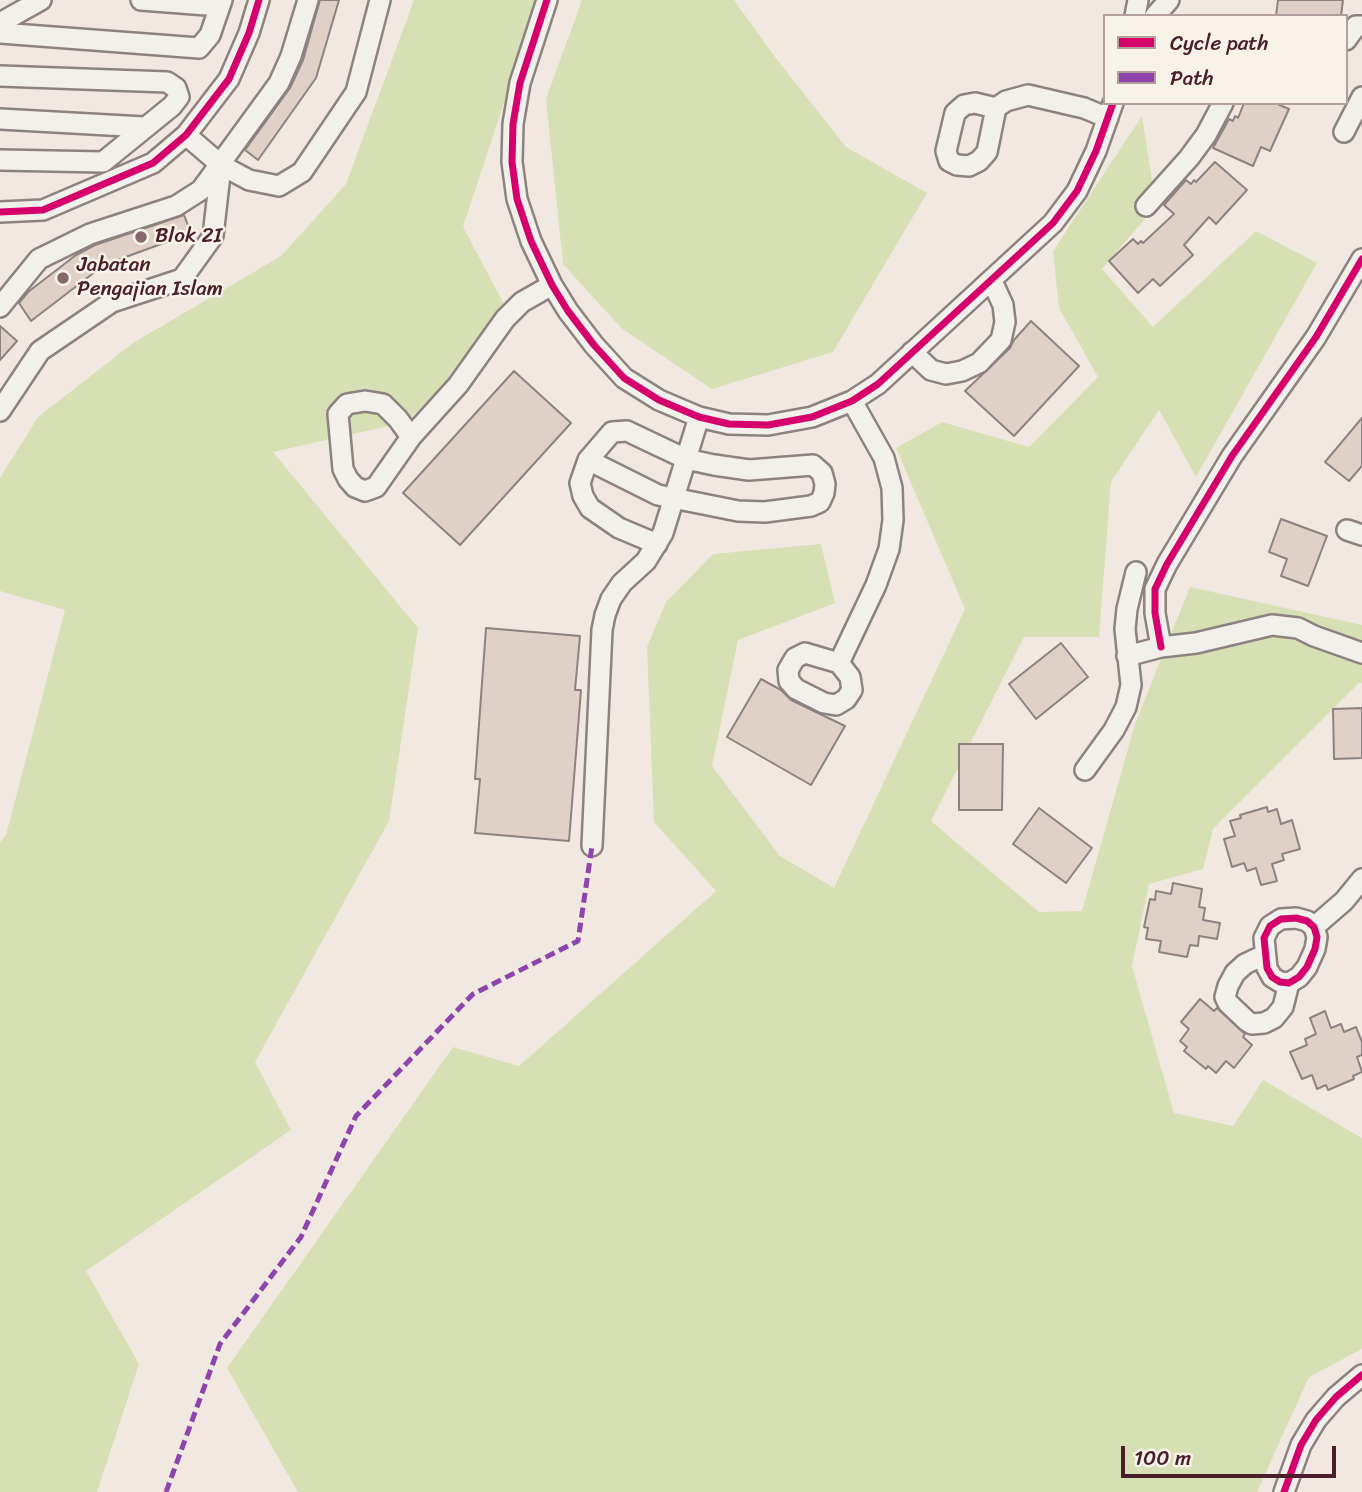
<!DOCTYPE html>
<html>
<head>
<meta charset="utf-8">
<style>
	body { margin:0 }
	#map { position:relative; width:1362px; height:1492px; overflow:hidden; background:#f1e9e1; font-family:Sriracha,sans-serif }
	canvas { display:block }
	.legend { position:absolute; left:1103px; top:14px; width:245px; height:91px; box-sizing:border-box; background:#f7f3e8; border:2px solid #b29e9c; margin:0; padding:9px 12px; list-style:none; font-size:21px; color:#4a1f2b }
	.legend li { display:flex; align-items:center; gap:14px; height:35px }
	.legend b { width:35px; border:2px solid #b29e9c }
	.scale { position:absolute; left:1121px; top:1446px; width:215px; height:32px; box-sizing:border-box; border:4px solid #4a1f2b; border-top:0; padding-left:9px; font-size:21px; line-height:24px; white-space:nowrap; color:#4a1f2b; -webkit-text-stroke:5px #f7f3e8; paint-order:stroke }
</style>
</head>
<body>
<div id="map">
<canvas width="1362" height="1492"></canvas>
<ul class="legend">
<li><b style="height:9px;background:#d6006c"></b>Cycle path</li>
<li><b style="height:9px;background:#8e44ad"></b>Path</li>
</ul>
<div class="scale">100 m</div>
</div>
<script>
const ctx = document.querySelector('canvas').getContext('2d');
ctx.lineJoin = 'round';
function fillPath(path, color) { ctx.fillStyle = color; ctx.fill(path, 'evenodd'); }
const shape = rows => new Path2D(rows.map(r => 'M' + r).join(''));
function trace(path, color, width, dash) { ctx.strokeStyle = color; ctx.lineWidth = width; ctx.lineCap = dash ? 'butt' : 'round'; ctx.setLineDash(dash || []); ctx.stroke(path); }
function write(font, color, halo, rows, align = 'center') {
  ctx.font = font + ' Sriracha,sans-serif'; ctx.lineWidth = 5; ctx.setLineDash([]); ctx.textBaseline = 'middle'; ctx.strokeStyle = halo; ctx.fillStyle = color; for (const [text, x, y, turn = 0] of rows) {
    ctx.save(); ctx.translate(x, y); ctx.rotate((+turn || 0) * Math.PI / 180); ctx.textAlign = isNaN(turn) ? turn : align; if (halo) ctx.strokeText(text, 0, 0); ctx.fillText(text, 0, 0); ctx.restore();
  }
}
const green = shape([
	[414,0,538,0,463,227,512,319,406,422,273,452,418,628,389,821,255,1062,291,1130,86,1271,139,1364,97,1492,0,1492,0,842,6,835,65,610,0,591,0,478,38,417,133,343,281,256,346,184],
	[582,0,734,0,775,57,846,147,927,193,833,352,712,389,621,328,563,264,546,99],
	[1142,116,1156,206,1102,269,1153,327,1256,231,1317,263,1196,477,1159,410,1111,482,1099,637,1024,637,931,821,1039,912,1082,911,1135,724,1190,587,1362,625,1362,683,1359,683,1213,829,1203,869,1149,884,1132,966,1174,1113,1233,1126,1263,1080,1362,1138,1362,1349,1309,1377,1257,1492,298,1492,227,1368,453,1047,519,1066,716,891,654,822,647,647,666,602,713,554,821,544,835,603,738,640,712,766,780,856,834,888,965,609,896,448,942,422,1029,447,1098,377,1059,308,1053,251]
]);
const building = shape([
	[320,0,339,0,316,78,258,160,245,150,290,88,303,60,320,0],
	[1278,0,1343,0,1341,16,1276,16,1278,0],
	[1244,103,1275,103,1289,109,1270,151,1261,147,1253,166,1213,148,1229,119,1233,121,1235,116,1238,118,1244,103],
	[1215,162,1247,190,1216,224,1209,217,1184,245,1193,255,1160,286,1153,279,1138,293,1109,261,1133,239,1138,244,1141,241,1143,243,1174,214,1164,205,1186,180,1191,184,1194,180,1196,182,1215,162],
	[184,215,191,233,104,265,31,321,19,303,28,292,76,255,95,245,184,215],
	[1031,321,1079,366,1014,436,965,391,1010,348,1014,340,1031,321],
	[0,326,17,341,0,360,0,326],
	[514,371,571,423,460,545,403,493,514,371],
	[1362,418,1362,466,1349,481,1325,462,1362,418],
	[1281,519,1327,536,1308,586,1281,576,1287,559,1269,552,1281,519],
	[486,628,580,636,575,690,581,690,569,841,475,833,480,779,475,779,486,628],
	[1061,643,1088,677,1036,719,1009,684,1061,643],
	[761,679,781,690,791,700,845,726,811,785,727,737,761,679],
	[1362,708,1362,758,1334,759,1333,709,1362,708],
	[959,744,1003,744,1002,810,959,810,959,744],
	[1267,807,1268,812,1277,809,1281,824,1292,820,1300,849,1282,854,1284,860,1272,864,1277,881,1261,885,1256,868,1247,871,1244,863,1232,867,1224,839,1235,836,1230,821,1241,818,1240,815,1267,807],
	[1039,808,1092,848,1066,883,1013,844,1039,808],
	[1173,883,1202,889,1199,907,1205,908,1203,920,1220,923,1217,939,1199,936,1198,946,1190,945,1187,957,1159,952,1161,941,1146,939,1148,928,1144,927,1150,899,1155,900,1156,891,1171,894,1173,883],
	[1200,999,1214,1011,1217,1008,1245,1034,1243,1037,1252,1045,1234,1068,1226,1061,1216,1073,1208,1066,1206,1069,1184,1051,1187,1047,1180,1041,1189,1029,1181,1022,1200,999],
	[1325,1011,1331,1028,1341,1024,1344,1032,1356,1027,1362,1042,1362,1055,1357,1057,1362,1072,1353,1076,1354,1079,1328,1090,1326,1085,1317,1089,1312,1075,1302,1079,1290,1052,1307,1045,1305,1039,1316,1034,1310,1018,1325,1011]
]);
const minor = shape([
	[141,0,220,6],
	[547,0,520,83,513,124,512,162,517,199,531,241,552,285,568,311,594,345,624,378,659,400,699,417,729,424,768,425,812,417,852,401,878,384,1053,223,1077,191,1096,151,1113,103],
	[1135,16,1138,0],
	[1155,16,1169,0],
	[0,23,41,0],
	[0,33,199,48,210,35,222,0],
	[1346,40,1356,26,1362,26],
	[0,76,167,82,176,88,179,97,172,106,103,162,0,160],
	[996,108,975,103,964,105,955,113,946,151,949,161,957,165,969,166,979,161,987,152,996,108,1006,101,1028,95,1084,108,1108,118],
	[0,119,144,127],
	[1344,132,1362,97],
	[186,135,221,165,249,180,279,186,302,172,356,92,380,0],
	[1146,206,1189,158,1206,135,1223,103],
	[0,212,43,210,153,163,186,135,229,79,249,33,259,0],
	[0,307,39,259,90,234,176,206,201,190,279,83,291,56,308,0],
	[912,352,931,370,946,374,962,371,979,363,1001,340,1005,322,1003,305,992,281],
	[0,411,40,351,112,302,182,279,213,236,221,166],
	[627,431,686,459,714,465,749,470,813,465,822,473,825,484,824,493,820,502,811,506,765,512,738,511,658,495,588,460,612,432,627,431],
	[411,437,398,419,383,404,365,401,347,404,338,414,343,469,348,479,355,487,365,491,376,487,411,437,458,385,505,319,522,302,552,285],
	[588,460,580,483,583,496,590,508,619,528,657,544],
	[1347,530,1362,535],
	[1161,647,1155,613,1155,589,1167,564,1232,456,1316,337,1362,259],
	[1127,656,1161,647,1196,643,1272,625,1298,628,1314,636,1362,653],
	[839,663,805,653,795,658,788,670,789,681,796,689,824,703,836,705,846,699,852,690,850,677,839,663,876,585,889,549,893,520,892,488,884,458,852,401],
	[1085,770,1114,730,1126,707,1131,685,1125,629,1127,609,1136,572],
	[592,846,602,630,605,615,611,599,622,583,646,561,663,533,699,417],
	[1296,918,1307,921,1314,927,1317,937,1315,949,1307,967,1299,977,1289,983,1280,982,1272,977,1267,968,1264,938,1270,926,1281,919,1296,918],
	[1314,927,1344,901,1362,879],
	[1264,955,1245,964,1235,973,1228,986,1225,997,1228,1003,1247,1021,1252,1024,1264,1023,1274,1018,1283,1007,1289,983],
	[1284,1492,1301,1445,1316,1420,1336,1397,1362,1375]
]);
const quiet = shape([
	[166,1492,220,1344,301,1237,356,1116,473,994,578,941,592,846]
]);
const cycleway = shape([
	[547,0,520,83,513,124,512,162,517,199,531,241,552,285,568,311,594,345,624,378,659,400,699,417,729,424,768,425,812,417,852,401,878,384,1053,223,1077,191,1096,151,1113,103],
	[0,212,43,210,153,163,186,135,229,79,249,33,259,0],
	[1161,647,1155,613,1155,589,1167,564,1232,456,1316,337,1362,259],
	[1296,918,1307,921,1314,927,1317,937,1315,949,1307,967,1299,977,1289,983,1280,982,1272,977,1267,968,1264,938,1270,926,1281,919,1296,918],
	[1284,1492,1301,1445,1316,1420,1336,1397,1362,1375]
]);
const markers = [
	[141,237,7,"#84666b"],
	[63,278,7,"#84666b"]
];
const poiNames = [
	["Blok 2I",155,237],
	["Jabatan",77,266],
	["Pengajian Islam",77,290]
];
fillPath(green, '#d7e0b4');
fillPath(building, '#e0d1c8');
trace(building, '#8d8280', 2);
trace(minor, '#8d8280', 24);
trace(minor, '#f2f0eb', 19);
trace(quiet, '#8e44ad', 5, [10, 5]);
trace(cycleway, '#d6006c', 7);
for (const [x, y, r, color] of markers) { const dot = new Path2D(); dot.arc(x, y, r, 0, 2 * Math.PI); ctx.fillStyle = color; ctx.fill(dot); trace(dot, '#f7f3e8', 2.5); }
write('21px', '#4a1f2b', '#f7f3e8', poiNames, 'left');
</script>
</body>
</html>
